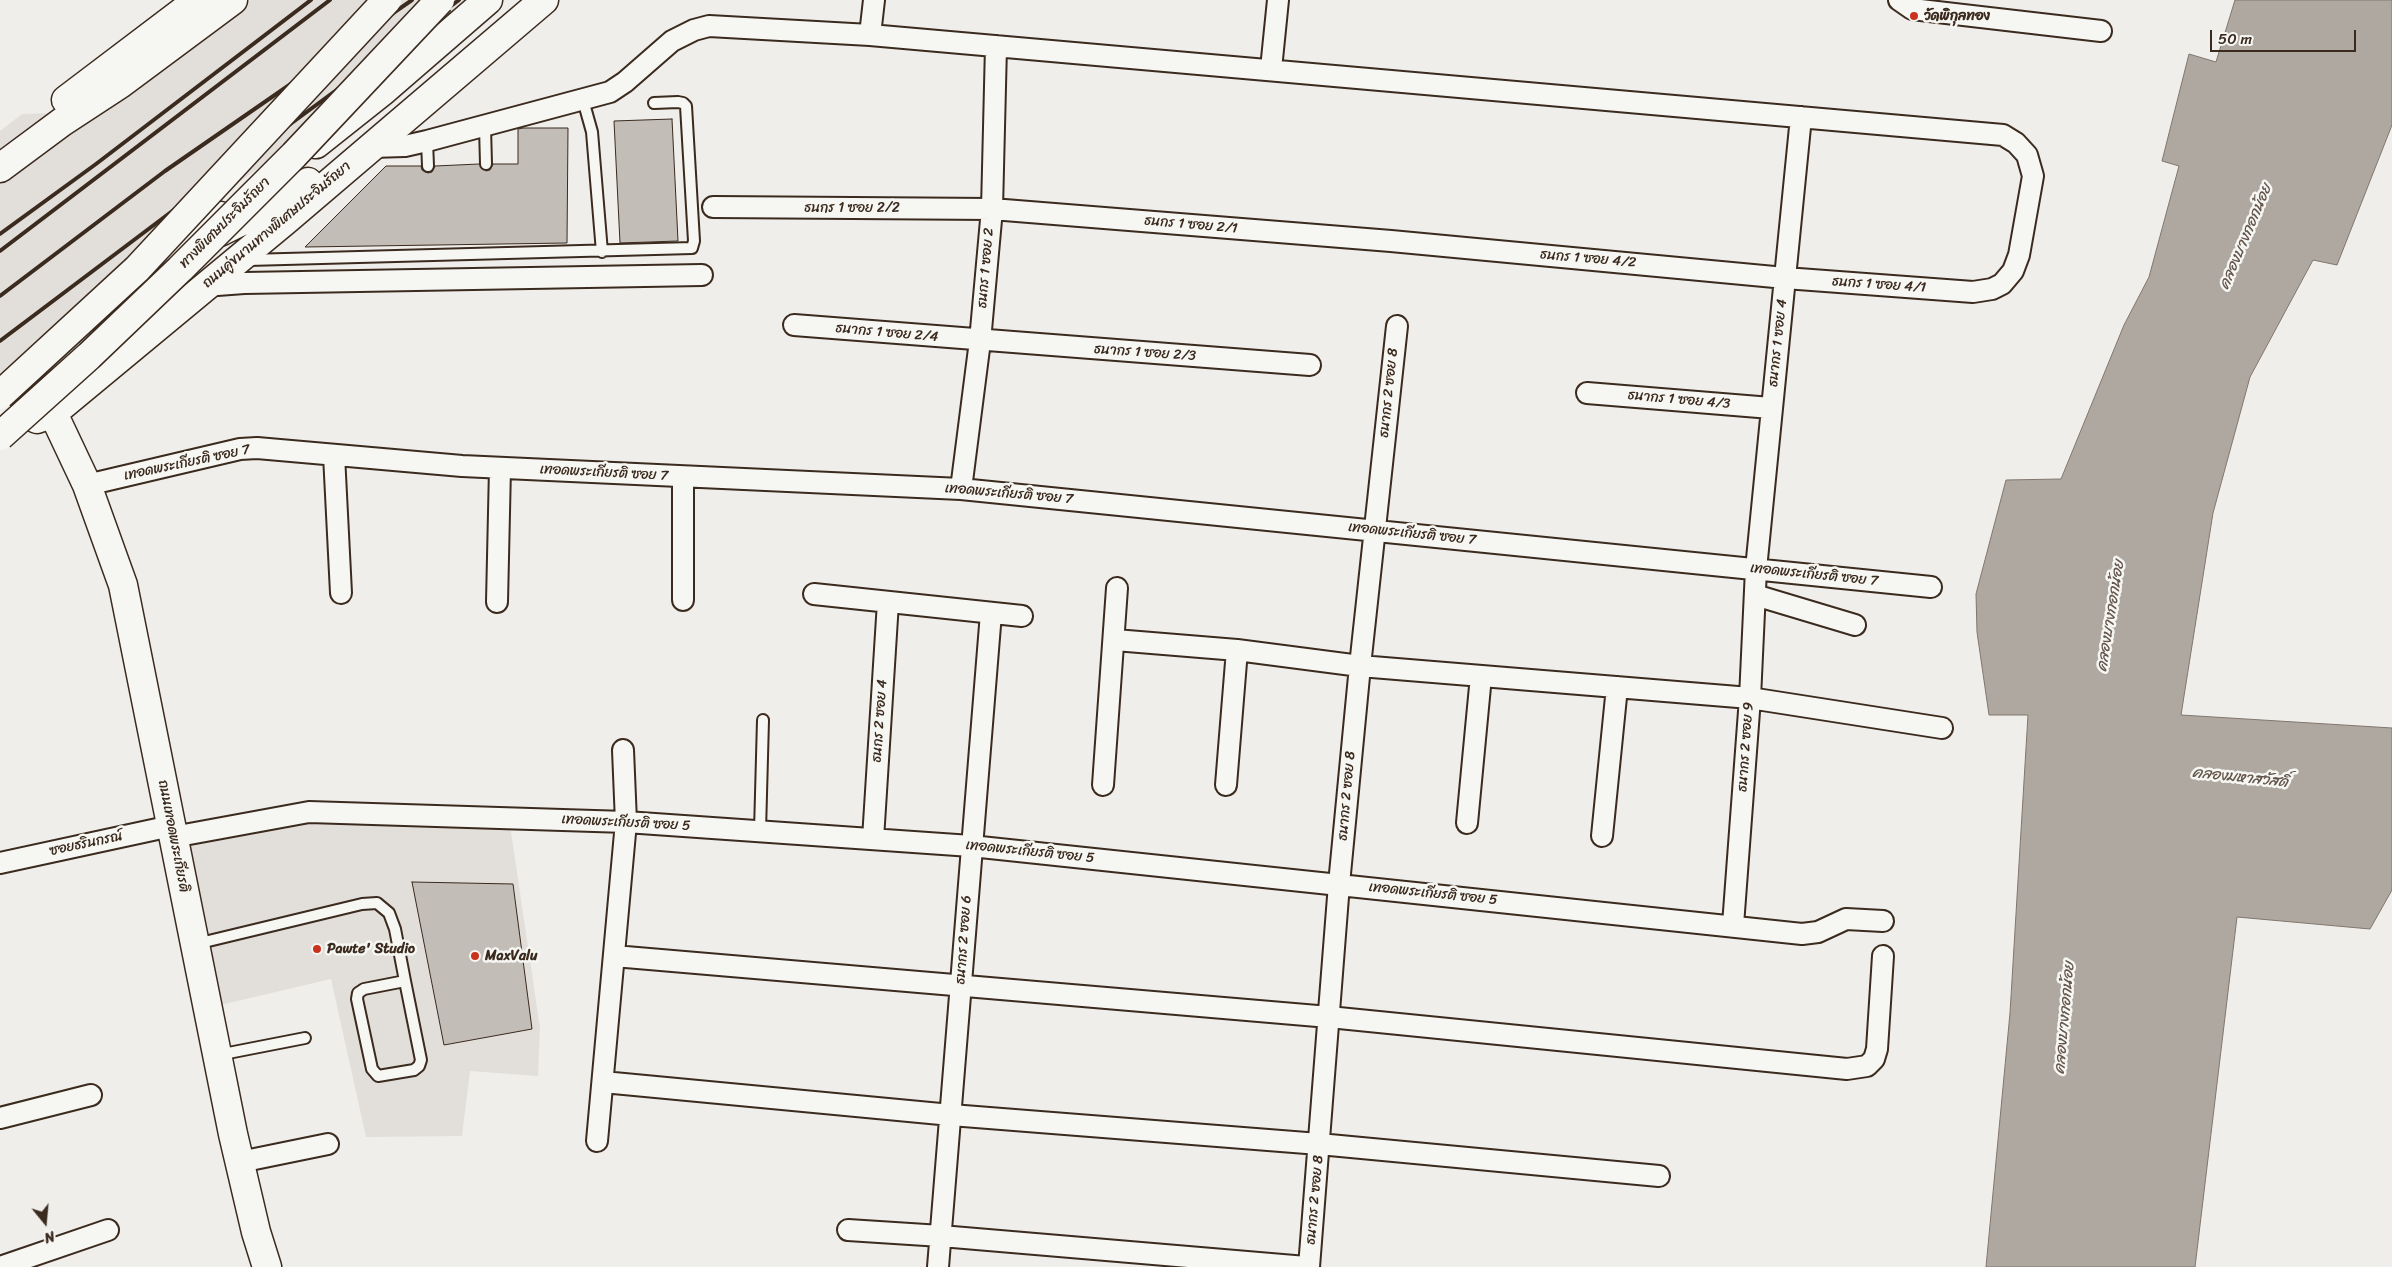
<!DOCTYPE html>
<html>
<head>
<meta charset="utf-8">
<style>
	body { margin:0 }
	#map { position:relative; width:2392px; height:1267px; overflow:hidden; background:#efeeea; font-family:Sriracha,sans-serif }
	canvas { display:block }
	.north { position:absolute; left:20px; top:1197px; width:50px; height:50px; -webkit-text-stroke:4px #f6f6f2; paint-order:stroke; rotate:163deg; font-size:14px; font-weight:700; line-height:20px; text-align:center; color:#3b2a1e }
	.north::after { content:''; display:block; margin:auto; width:18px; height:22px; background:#3b2a1e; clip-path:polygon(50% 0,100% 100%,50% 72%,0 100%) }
	.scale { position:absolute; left:2210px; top:30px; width:146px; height:22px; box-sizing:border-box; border:2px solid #3b2a1e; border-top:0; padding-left:6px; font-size:15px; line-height:18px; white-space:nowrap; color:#3b2a1e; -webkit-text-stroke:4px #f6f6f2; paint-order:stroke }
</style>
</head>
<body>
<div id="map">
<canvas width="2392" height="1267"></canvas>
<div class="north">N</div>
<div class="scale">50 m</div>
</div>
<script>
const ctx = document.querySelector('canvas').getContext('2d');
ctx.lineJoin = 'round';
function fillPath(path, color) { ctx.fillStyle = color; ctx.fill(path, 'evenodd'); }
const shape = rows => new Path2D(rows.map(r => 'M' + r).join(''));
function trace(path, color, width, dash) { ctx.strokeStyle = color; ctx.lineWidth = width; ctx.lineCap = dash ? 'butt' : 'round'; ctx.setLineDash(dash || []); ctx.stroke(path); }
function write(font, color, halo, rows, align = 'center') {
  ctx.font = font + ' Sriracha,"Playpen Sans Thai",sans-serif'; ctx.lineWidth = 5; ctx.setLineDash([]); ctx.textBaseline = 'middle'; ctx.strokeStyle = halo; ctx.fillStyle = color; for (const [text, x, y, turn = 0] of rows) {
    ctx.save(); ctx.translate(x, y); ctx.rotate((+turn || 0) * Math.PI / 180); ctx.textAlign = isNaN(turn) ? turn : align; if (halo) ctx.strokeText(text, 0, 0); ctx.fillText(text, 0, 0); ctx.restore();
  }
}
const built = shape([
	[251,0,477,0,364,89,186,222,0,389,0,131,22,114,106,111],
	[309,816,510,825,540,1028,538,1076,470,1071,462,1136,366,1137,331,979,216,1006,183,841]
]);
const water = shape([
	[2235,0,2392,0,2392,125,2337,265,2313,260,2250,377,2213,513,2181,715,2392,728,2392,890,2370,929,2237,917,2195,1267,1986,1267,2010,1013,2028,715,1989,715,1977,632,1976,594,2006,480,2061,479,2124,325,2149,277,2179,166,2162,161,2189,54,2216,62,2235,0]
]);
const building = shape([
	[672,119,678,241,620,243,614,121,672,119],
	[523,128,568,128,567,243,305,247,386,166,421,166,422,170,428,173,432,172,435,166,479,164,486,171,490,170,493,164,518,164,518,129,523,128],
	[412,882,513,884,532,1029,444,1045,412,882]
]);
const lane = shape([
	[583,100,592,132,602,252],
	[485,127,486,164],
	[427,141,428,166],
	[248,260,692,248,694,241,686,106,683,103,678,102,654,103],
	[760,831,763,720],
	[196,944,362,904,377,903,389,913,395,929,405,981,421,1060,419,1066,414,1070,378,1076,372,1069,357,999,358,993,364,989,405,981],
	[218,1055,305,1038]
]);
const street = shape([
	[1899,0,1912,9,2101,31],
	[870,35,874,0],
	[1271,69,1278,0],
	[371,147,405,146,427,141,610,92,625,82,672,41,694,30,709,26,870,35,2003,135,2016,143,2027,155,2033,176,2019,255,2013,271,2002,284,1992,289,1973,292,1785,278,1391,241,992,209,713,207],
	[204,286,244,283,702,275],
	[794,325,1310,365],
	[1587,393,1771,408],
	[334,455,341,593],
	[683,477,683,600],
	[87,485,240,449,257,448,462,466,961,489,1931,587],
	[961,489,980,341,992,209,996,46],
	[814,594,1022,616],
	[1755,595,1855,625],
	[497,602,500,468],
	[1115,640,1237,650,1360,666,1750,698,1942,728],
	[1103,785,1117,588],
	[1226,785,1237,650],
	[1467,823,1481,676],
	[1602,836,1617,687],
	[173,837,309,812,626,822,971,846,1802,934,1818,932,1846,919,1883,921],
	[873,839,888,602],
	[0,863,171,826],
	[1733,925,1750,698,1756,569,1801,117],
	[614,956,1329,1017,1847,1069,1867,1066,1874,1059,1877,1049,1883,956],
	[603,1082,951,1115,1319,1144,1659,1176],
	[0,1118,91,1095],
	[597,1141,626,822,623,750],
	[240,1162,328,1144],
	[848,1230,941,1236,1306,1267],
	[0,1267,108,1230],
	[938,1267,991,613],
	[1309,1267,1339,884,1360,666,1397,326]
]);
const secondary = shape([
	[66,100,198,0],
	[316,144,384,90,488,0],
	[0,168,62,122,120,84,233,0],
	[220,232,262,211,308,182],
	[136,282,220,216],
	[53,413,87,485,123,585,233,1134,256,1232,267,1267],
	[37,419,53,413,286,220,544,0]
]);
const rail = shape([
	[0,234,96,164,311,0],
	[0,251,330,0],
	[0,296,165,171,412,0],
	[0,341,187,200,459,0]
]);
const highwayBridge = shape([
	[0,395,137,269,387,0],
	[0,436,89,356,180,269,294,155,440,0]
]);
const markers = [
	[1914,16,5,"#c8321e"],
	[317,949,5,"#c8321e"],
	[475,956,5,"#c8321e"]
];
const poiNames = [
	["วัดพิกุลทอง",1924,16],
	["Pawte' Studio",327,949],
	["MaxValu",485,956]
];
const streetNames = [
	["ธนกร 1 ซอย 2/2",852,208],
	["ทางพิเศษประจิมรัถยา",225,223,-45],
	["ถนนคู่ขนานทางพิเศษประจิมรัถยา",277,225,-40],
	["ธนกร 1 ซอย 2/1",1191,225,5],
	["ธนกร 1 ซอย 4/2",1588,259,5],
	["ธนกร 1 ซอย 2",986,268,-85],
	["ธนกร 1 ซอย 4/1",1879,285,4],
	["ธนากร 1 ซอย 2/4",887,333,5],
	["ธนากร 1 ซอย 4",1778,343,-84],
	["ธนากร 1 ซอย 2/3",1145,353,4],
	["ธนากร 2 ซอย 8",1389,393,-84],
	["ธนากร 1 ซอย 4/3",1679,400,5],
	["เทอดพระเกียรติ ซอย 7",187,463,-12],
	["เทอดพระเกียรติ ซอย 7",604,473,3],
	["เทอดพระเกียรติ ซอย 7",1009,494,5],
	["เทอดพระเกียรติ ซอย 7",1412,534,6],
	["เทอดพระเกียรติ ซอย 7",1814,575,6],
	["ธนกร 2 ซอย 4",880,721,-86],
	["ธนากร 2 ซอย 9",1746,747,-86],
	["ธนากร 2 ซอย 8",1347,796,-85],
	["เทอดพระเกียรติ ซอย 5",626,823,3],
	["ถนนเทอดพระเกียรติ",173,836,79],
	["ซอยธรินกรณ์",86,844,-12],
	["เทอดพระเกียรติ ซอย 5",1030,852,6],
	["เทอดพระเกียรติ ซอย 5",1433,894,6],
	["ธนากร 2 ซอย 6",964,940,-86],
	["ธนากร 2 ซอย 8",1315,1200,-85]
];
const waterNames = [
	["คลองบางกอกน้อย",2246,237,-67],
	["คลองบางกอกน้อย",2111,616,-81],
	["คลองมหาสวัสดิ์",2240,778,6],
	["คลองบางกอกน้อย",2065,1018,-85]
];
fillPath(built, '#e2dfdb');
fillPath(water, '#afa8a1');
trace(water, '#81766d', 1);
fillPath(building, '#c2bdb7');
trace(building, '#3b2a1e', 1);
trace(lane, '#3b2a1e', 14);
trace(street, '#3b2a1e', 24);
trace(secondary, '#3b2a1e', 31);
trace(lane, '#f6f6f2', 10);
trace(street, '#f6f6f2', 20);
trace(secondary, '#f6f6f2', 28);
trace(rail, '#3b2a1e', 4);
trace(highwayBridge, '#3b2a1e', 31, []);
trace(highwayBridge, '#f6f6f2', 28);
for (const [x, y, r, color] of markers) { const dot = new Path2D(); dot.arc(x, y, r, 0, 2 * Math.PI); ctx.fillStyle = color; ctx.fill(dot); trace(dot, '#f6f6f2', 2); }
write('bold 14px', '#3b2a1e', '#f6f6f2', poiNames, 'left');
write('14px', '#3b2a1e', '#f6f6f2', streetNames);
write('italic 15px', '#64564c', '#f6f6f2', waterNames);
</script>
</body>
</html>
